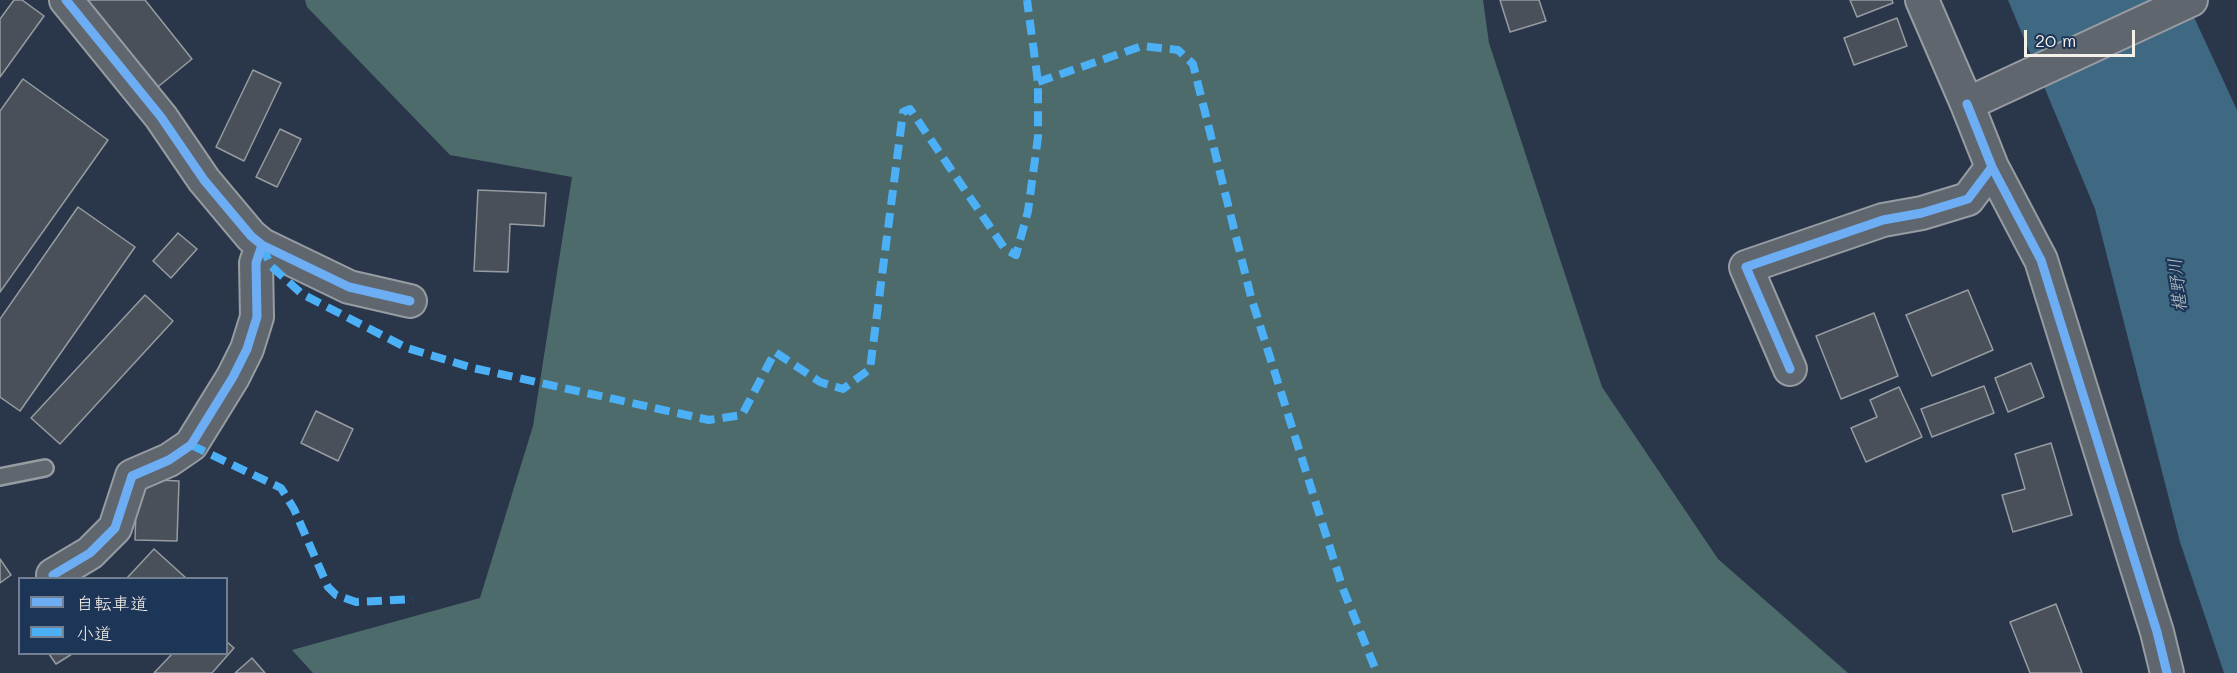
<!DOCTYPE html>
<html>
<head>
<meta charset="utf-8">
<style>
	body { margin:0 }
	#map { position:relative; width:2237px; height:673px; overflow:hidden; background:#2a374a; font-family:Mali,"Klee One",sans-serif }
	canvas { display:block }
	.legend { position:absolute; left:18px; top:577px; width:210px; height:78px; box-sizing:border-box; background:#1d3557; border:2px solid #738091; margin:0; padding:8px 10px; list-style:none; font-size:18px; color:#f4f1e8 }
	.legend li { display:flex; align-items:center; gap:12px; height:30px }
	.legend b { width:30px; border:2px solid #738091 }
	.scale { position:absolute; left:2024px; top:30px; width:111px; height:27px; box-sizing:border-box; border:3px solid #f4f1e8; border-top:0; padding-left:8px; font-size:18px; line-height:21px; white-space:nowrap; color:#f4f1e8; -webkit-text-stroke:4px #1d3557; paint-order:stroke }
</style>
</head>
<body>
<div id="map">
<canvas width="2237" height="673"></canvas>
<ul class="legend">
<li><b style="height:8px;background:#6dadf4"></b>自転車道</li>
<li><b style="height:8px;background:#4cb0f7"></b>小道</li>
</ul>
<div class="scale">20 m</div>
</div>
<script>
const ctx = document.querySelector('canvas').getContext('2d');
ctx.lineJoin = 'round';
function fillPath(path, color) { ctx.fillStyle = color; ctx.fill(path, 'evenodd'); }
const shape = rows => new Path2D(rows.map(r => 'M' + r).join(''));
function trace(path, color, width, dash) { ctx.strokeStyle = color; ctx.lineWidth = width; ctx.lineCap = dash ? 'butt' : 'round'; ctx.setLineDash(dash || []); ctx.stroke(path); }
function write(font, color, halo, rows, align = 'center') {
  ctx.font = font + ' Mali,"Klee One",sans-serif'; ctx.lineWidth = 4.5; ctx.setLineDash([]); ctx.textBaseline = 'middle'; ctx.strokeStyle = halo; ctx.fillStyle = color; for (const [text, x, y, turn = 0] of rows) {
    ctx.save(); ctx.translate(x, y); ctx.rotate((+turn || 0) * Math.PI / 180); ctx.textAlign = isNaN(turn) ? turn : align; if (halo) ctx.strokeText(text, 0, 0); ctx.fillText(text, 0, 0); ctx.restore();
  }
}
const green = shape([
	[305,0,1483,0,1489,43,1602,387,1718,559,1848,673,313,673,292,650,480,598,533,426,572,177,450,155,307,7]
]);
const water = shape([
	[2008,0,2186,0,2237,110,2237,673,2224,673,2180,542,2095,209]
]);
const building = shape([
	[14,0,22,0,44,16,0,77,0,19,14,0],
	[90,0,145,0,192,59,154,90,84,5,90,0],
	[1500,0,1539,0,1546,21,1510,32,1500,0],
	[1850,0,1892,0,1893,3,1857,17,1850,0],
	[1897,18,1907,46,1854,65,1844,38,1897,18],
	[253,70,281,83,244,161,216,147,253,70],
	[23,79,108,140,0,292,0,111,23,79],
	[280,129,301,139,277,187,256,177,280,129],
	[478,190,546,193,544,226,510,224,508,272,474,271,478,190],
	[78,207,135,247,20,411,0,397,0,319,78,207],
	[178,233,197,249,171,278,153,261,178,233],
	[1968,290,1993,350,1932,376,1906,315,1968,290],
	[145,295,173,321,60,444,31,418,145,295],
	[1874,313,1898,376,1841,399,1816,336,1874,313],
	[2031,363,2044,397,2008,412,1995,378,2031,363],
	[1984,386,1994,413,1932,437,1921,409,1984,386],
	[1899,387,1922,437,1866,462,1851,428,1877,417,1870,400,1899,387],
	[316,411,353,429,338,461,301,443,316,411],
	[2051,443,2072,515,2013,532,2002,495,2025,489,2015,454,2051,443],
	[137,479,179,481,177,541,135,540,137,479],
	[154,549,186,578,127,578,154,549],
	[0,559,11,575,0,583,0,559],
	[2056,604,2082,673,2030,673,2010,622,2056,604],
	[226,641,234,648,212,673,154,673,172,654,226,654,226,641],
	[49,654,72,654,56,664,49,654],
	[252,658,265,673,235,673,252,658]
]);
const lane = shape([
	[0,477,45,468]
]);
const street = shape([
	[66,0,161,117,204,180,251,236,262,245,349,287,410,301],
	[1922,0,1967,104,2191,0],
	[1992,167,2041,260,2157,632,2167,673],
	[1790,369,1746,267,1883,220,1922,213,1968,199,1992,167,1967,104],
	[53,575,90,553,115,528,132,476,169,460,191,445,233,377,247,349,257,317,256,263,262,245]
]);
const quiet = shape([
	[1038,82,1142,46,1178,50,1193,64,1251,297,1343,589,1377,673],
	[262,246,271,266,302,294,407,348,473,368,709,420,742,415,775,352,820,382,843,389,870,369,903,112,910,109,1005,249,1016,255,1028,211,1038,137,1038,82,1027,0],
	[191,445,281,488,294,509,328,587,336,595,356,602,413,599]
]);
const cycleway = shape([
	[66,0,161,117,204,180,251,236,262,245,349,287,410,301],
	[1992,167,2041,260,2157,632,2167,673],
	[1790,369,1746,267,1883,220,1922,213,1968,199,1992,167,1967,104],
	[53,575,90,553,115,528,132,476,169,460,191,445,233,377,247,349,257,317,256,263,262,245]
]);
const waterNames = [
	["椹野川",2178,285,-96]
];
fillPath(green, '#4e6b6c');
fillPath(water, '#3f6882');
fillPath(building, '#495059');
trace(building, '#979ca3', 1.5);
trace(lane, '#979ca3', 20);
trace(street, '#979ca3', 36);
trace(lane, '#60666e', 15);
trace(street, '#60666e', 32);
trace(quiet, '#4cb0f7', 8, [15, 8]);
trace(cycleway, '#6dadf4', 9);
write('italic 18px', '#b5c3c6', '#1d3557', waterNames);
</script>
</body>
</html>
